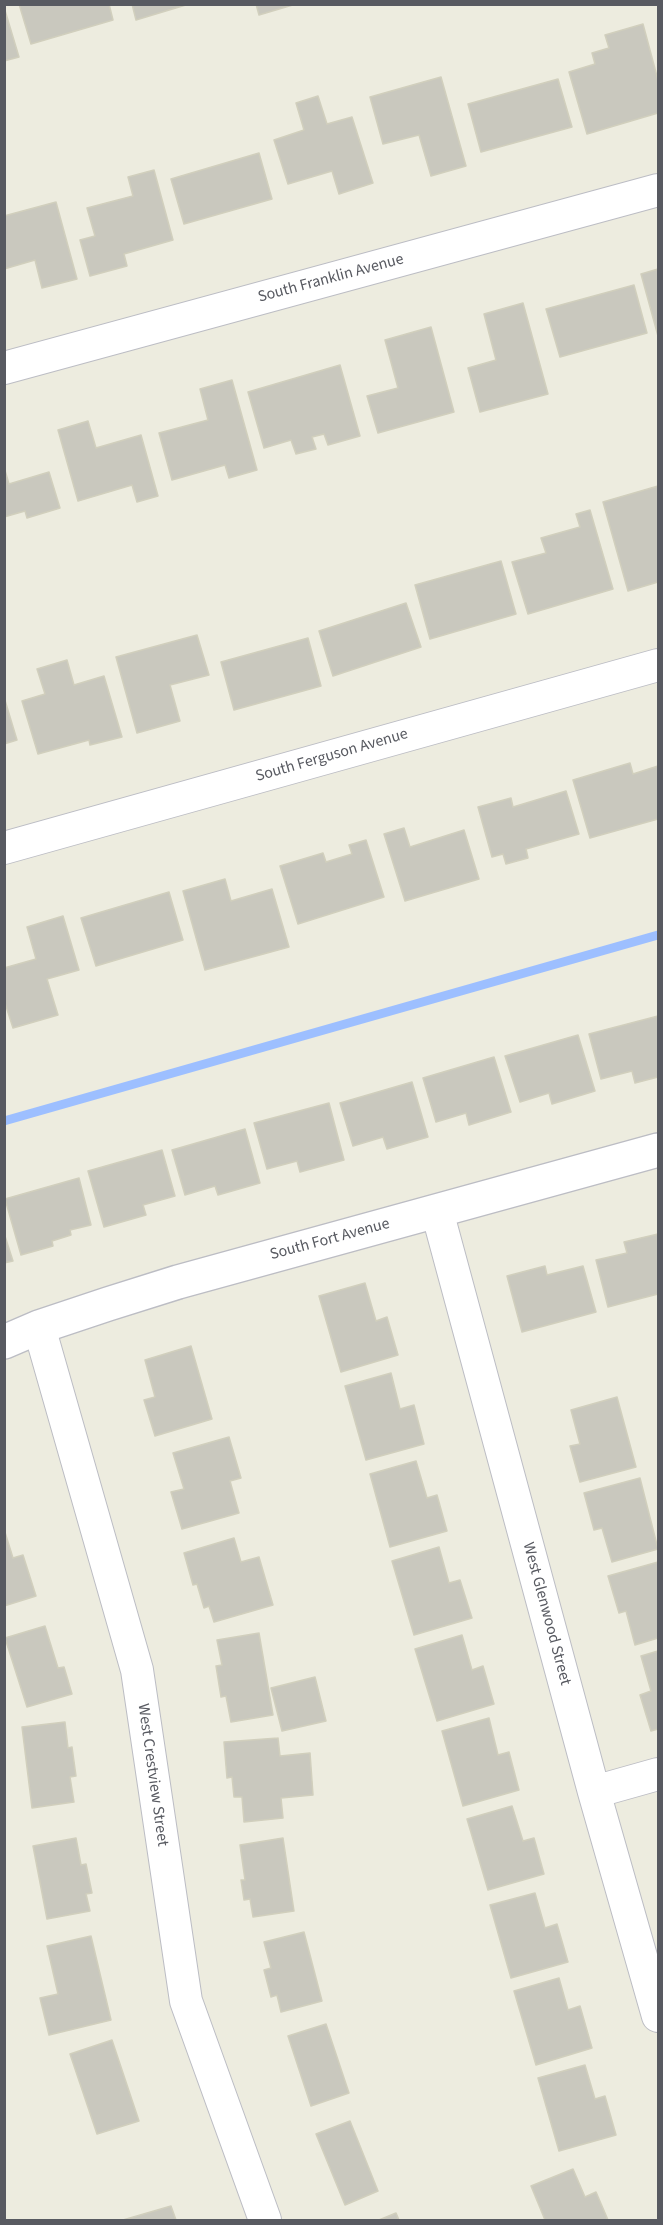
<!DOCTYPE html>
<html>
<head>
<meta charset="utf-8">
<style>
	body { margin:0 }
	#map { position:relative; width:663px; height:2225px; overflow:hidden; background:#edecdf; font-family:"Source Sans 3",sans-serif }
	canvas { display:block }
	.frame { position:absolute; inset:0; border:6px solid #585a61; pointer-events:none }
</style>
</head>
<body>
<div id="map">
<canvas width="663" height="2225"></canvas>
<div class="frame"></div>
</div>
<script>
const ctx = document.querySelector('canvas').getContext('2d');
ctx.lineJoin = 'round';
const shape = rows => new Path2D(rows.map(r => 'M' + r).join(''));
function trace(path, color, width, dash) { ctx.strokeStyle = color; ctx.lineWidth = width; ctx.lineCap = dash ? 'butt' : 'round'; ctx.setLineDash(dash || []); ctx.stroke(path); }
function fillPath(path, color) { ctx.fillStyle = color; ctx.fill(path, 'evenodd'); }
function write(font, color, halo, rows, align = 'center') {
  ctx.font = font + ' "Source Sans 3",sans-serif'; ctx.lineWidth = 6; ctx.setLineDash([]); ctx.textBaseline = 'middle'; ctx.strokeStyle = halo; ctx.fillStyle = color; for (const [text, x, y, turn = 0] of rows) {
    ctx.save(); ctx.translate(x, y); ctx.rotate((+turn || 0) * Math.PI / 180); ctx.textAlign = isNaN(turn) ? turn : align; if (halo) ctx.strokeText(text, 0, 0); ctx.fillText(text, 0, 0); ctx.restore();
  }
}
const stream = shape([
	[4,1121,658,935]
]);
const building = shape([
	[19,4,109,4,113,20,31,44,19,4],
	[132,4,189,4,136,20,132,4],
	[256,4,296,4,259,15,256,4],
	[4,7,19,57,4,61,4,7],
	[643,24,658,80,658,113,587,134,569,72,595,64,592,53,609,48,605,35,643,24],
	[441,77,466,166,431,176,419,135,383,144,370,97,441,77],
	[558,79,572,127,481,152,468,104,558,79],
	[318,96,327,124,352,117,373,183,339,194,332,171,288,184,274,140,304,130,296,103,318,96],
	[259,153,272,199,184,224,171,179,259,153],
	[154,170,173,240,124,254,127,266,90,276,80,240,95,236,87,208,133,196,128,177,154,170],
	[56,202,77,279,42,288,35,260,4,269,4,216,56,202],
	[658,269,658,336,641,274,658,269],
	[634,285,647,333,560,357,546,309,634,285],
	[523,303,548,394,480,412,468,368,496,360,484,314,523,303],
	[431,327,454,412,378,433,367,396,398,388,385,340,431,327],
	[340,365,360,436,328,445,324,434,312,437,316,449,296,454,291,440,264,448,248,392,340,365],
	[232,380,257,470,229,478,225,465,172,480,159,433,208,420,200,389,232,380],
	[88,421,96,448,141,435,158,496,137,502,132,485,78,501,58,430,88,421],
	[4,467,9,484,49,472,60,508,27,518,25,511,4,517,4,467],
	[658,486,658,582,628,591,603,502,658,486],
	[590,510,613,589,528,614,512,562,546,553,541,538,580,527,576,514,590,510],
	[501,561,516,614,430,639,415,585,501,561],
	[406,603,421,647,333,676,319,631,406,603],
	[197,635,209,675,170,685,180,721,137,733,116,657,197,635],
	[308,638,321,686,234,710,221,662,308,638],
	[67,660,74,685,104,676,122,737,90,745,89,740,38,754,22,701,45,694,37,669,67,660],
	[4,697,17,740,4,744,4,697],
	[630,763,633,774,658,766,658,819,590,838,573,780,630,763],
	[566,791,579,834,526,849,528,858,506,864,503,854,492,857,478,807,511,798,513,807,566,791],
	[404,828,410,847,464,830,479,879,405,901,384,834,404,828],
	[366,840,384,897,298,924,280,866,323,853,326,862,352,854,349,845,366,840],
	[225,879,231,901,272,889,289,947,205,970,183,891,225,879],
	[169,892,183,940,96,966,81,918,169,892],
	[63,916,79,970,47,979,58,1015,13,1028,4,1000,4,968,36,959,27,927,63,916],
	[658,1016,658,1077,635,1083,632,1071,601,1079,589,1034,658,1016],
	[578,1035,595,1091,552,1104,549,1093,520,1102,505,1056,578,1035],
	[494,1057,511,1112,469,1125,466,1113,436,1122,423,1078,494,1057],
	[412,1082,428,1137,387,1149,383,1137,353,1146,340,1103,412,1082],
	[329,1103,344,1160,300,1172,297,1161,267,1169,254,1123,329,1103],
	[245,1129,260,1183,218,1195,215,1186,185,1195,172,1150,245,1129],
	[162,1150,175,1196,143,1205,146,1215,104,1227,88,1171,162,1150],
	[79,1178,91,1225,70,1230,71,1235,52,1241,53,1246,21,1255,5,1199,79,1178],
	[4,1233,13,1261,4,1263,4,1233],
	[658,1234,658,1294,608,1307,596,1260,627,1253,624,1242,658,1234],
	[545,1266,547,1275,583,1266,596,1312,522,1332,507,1276,545,1266],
	[365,1283,376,1321,387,1317,398,1355,341,1372,319,1296,365,1283],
	[191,1346,212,1419,155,1436,144,1400,155,1397,145,1360,191,1346],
	[391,1373,400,1409,414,1405,424,1444,366,1460,345,1386,391,1373],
	[617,1397,636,1467,580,1482,570,1446,580,1444,571,1410,617,1397],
	[229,1437,241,1478,230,1481,239,1513,182,1529,171,1492,184,1489,173,1453,229,1437],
	[416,1461,427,1498,437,1495,447,1531,390,1547,370,1474,416,1461],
	[640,1478,658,1549,612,1562,602,1528,594,1530,584,1493,640,1478],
	[4,1529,13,1558,23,1555,36,1596,4,1606,4,1529],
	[234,1538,241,1562,259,1557,273,1605,214,1622,209,1606,204,1608,197,1584,193,1585,184,1553,234,1538],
	[439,1547,449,1583,460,1580,472,1618,414,1635,392,1561,439,1547],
	[658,1562,658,1638,635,1645,626,1611,619,1613,608,1576,658,1562],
	[45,1626,58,1668,64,1667,72,1694,27,1707,5,1638,45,1626],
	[259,1633,273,1715,231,1722,226,1696,221,1697,216,1666,222,1665,217,1640,259,1633],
	[462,1635,472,1670,483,1666,494,1704,437,1721,415,1649,462,1635],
	[658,1651,658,1729,651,1731,640,1695,651,1691,641,1656,658,1651],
	[315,1677,326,1721,282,1731,271,1688,315,1677],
	[489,1718,498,1755,509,1752,519,1790,463,1806,442,1731,489,1718],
	[65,1722,68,1748,72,1747,76,1776,70,1777,74,1802,32,1808,22,1727,65,1722],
	[278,1738,280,1756,310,1753,313,1795,281,1798,283,1818,244,1822,242,1797,234,1797,232,1777,227,1778,224,1742,278,1738],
	[512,1806,523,1841,534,1838,544,1874,488,1890,467,1819,512,1806],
	[76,1838,81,1865,86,1864,92,1893,86,1894,90,1911,47,1919,33,1846,76,1838],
	[283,1838,294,1911,253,1917,250,1899,244,1900,241,1880,245,1880,240,1845,283,1838],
	[535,1893,545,1928,557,1924,568,1962,511,1978,490,1905,535,1893],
	[304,1932,322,2001,281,2012,277,1995,271,1997,264,1970,271,1968,264,1942,304,1932],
	[91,1936,111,2020,49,2035,40,1998,58,1994,47,1946,91,1936],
	[559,1978,568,2010,580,2006,592,2048,536,2065,514,1991,559,1978],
	[326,2024,349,2093,311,2106,288,2036,326,2024],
	[112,2040,139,2121,97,2134,70,2054,112,2040],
	[585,2065,595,2099,605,2096,616,2135,559,2151,538,2078,585,2065],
	[350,2121,378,2191,345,2205,316,2134,350,2121],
	[573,2169,585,2197,596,2192,608,2220,545,2220,531,2186,573,2169],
	[171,2206,176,2220,123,2220,171,2206],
	[396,2213,399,2220,379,2220,396,2213]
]);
const minor = shape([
	[4,368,658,190],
	[4,848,658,665],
	[437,1211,594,1792,658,2016],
	[39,1327,137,1670,186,2001,265,2220],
	[594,1792,658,1774]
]);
const tertiary = shape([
	[4,1342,39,1327,108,1304,178,1282,658,1150]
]);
const streetNames = [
	["South Franklin Avenue",331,279,-15],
	["South Ferguson Avenue",332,756,-16],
	["South Fort Avenue",330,1240,-15],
	["West Glenwood Street",546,1614,75],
	["West Crestview Street",152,1775,82]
];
trace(stream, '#9dbfff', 9);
fillPath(building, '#c9c8be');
trace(building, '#d1cfbd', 1.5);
trace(minor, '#bcbdc4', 34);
trace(tertiary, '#bcbdc4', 36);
trace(minor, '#fff', 32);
trace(tertiary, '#fff', 33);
write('16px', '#585a61', '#fff', streetNames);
</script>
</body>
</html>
